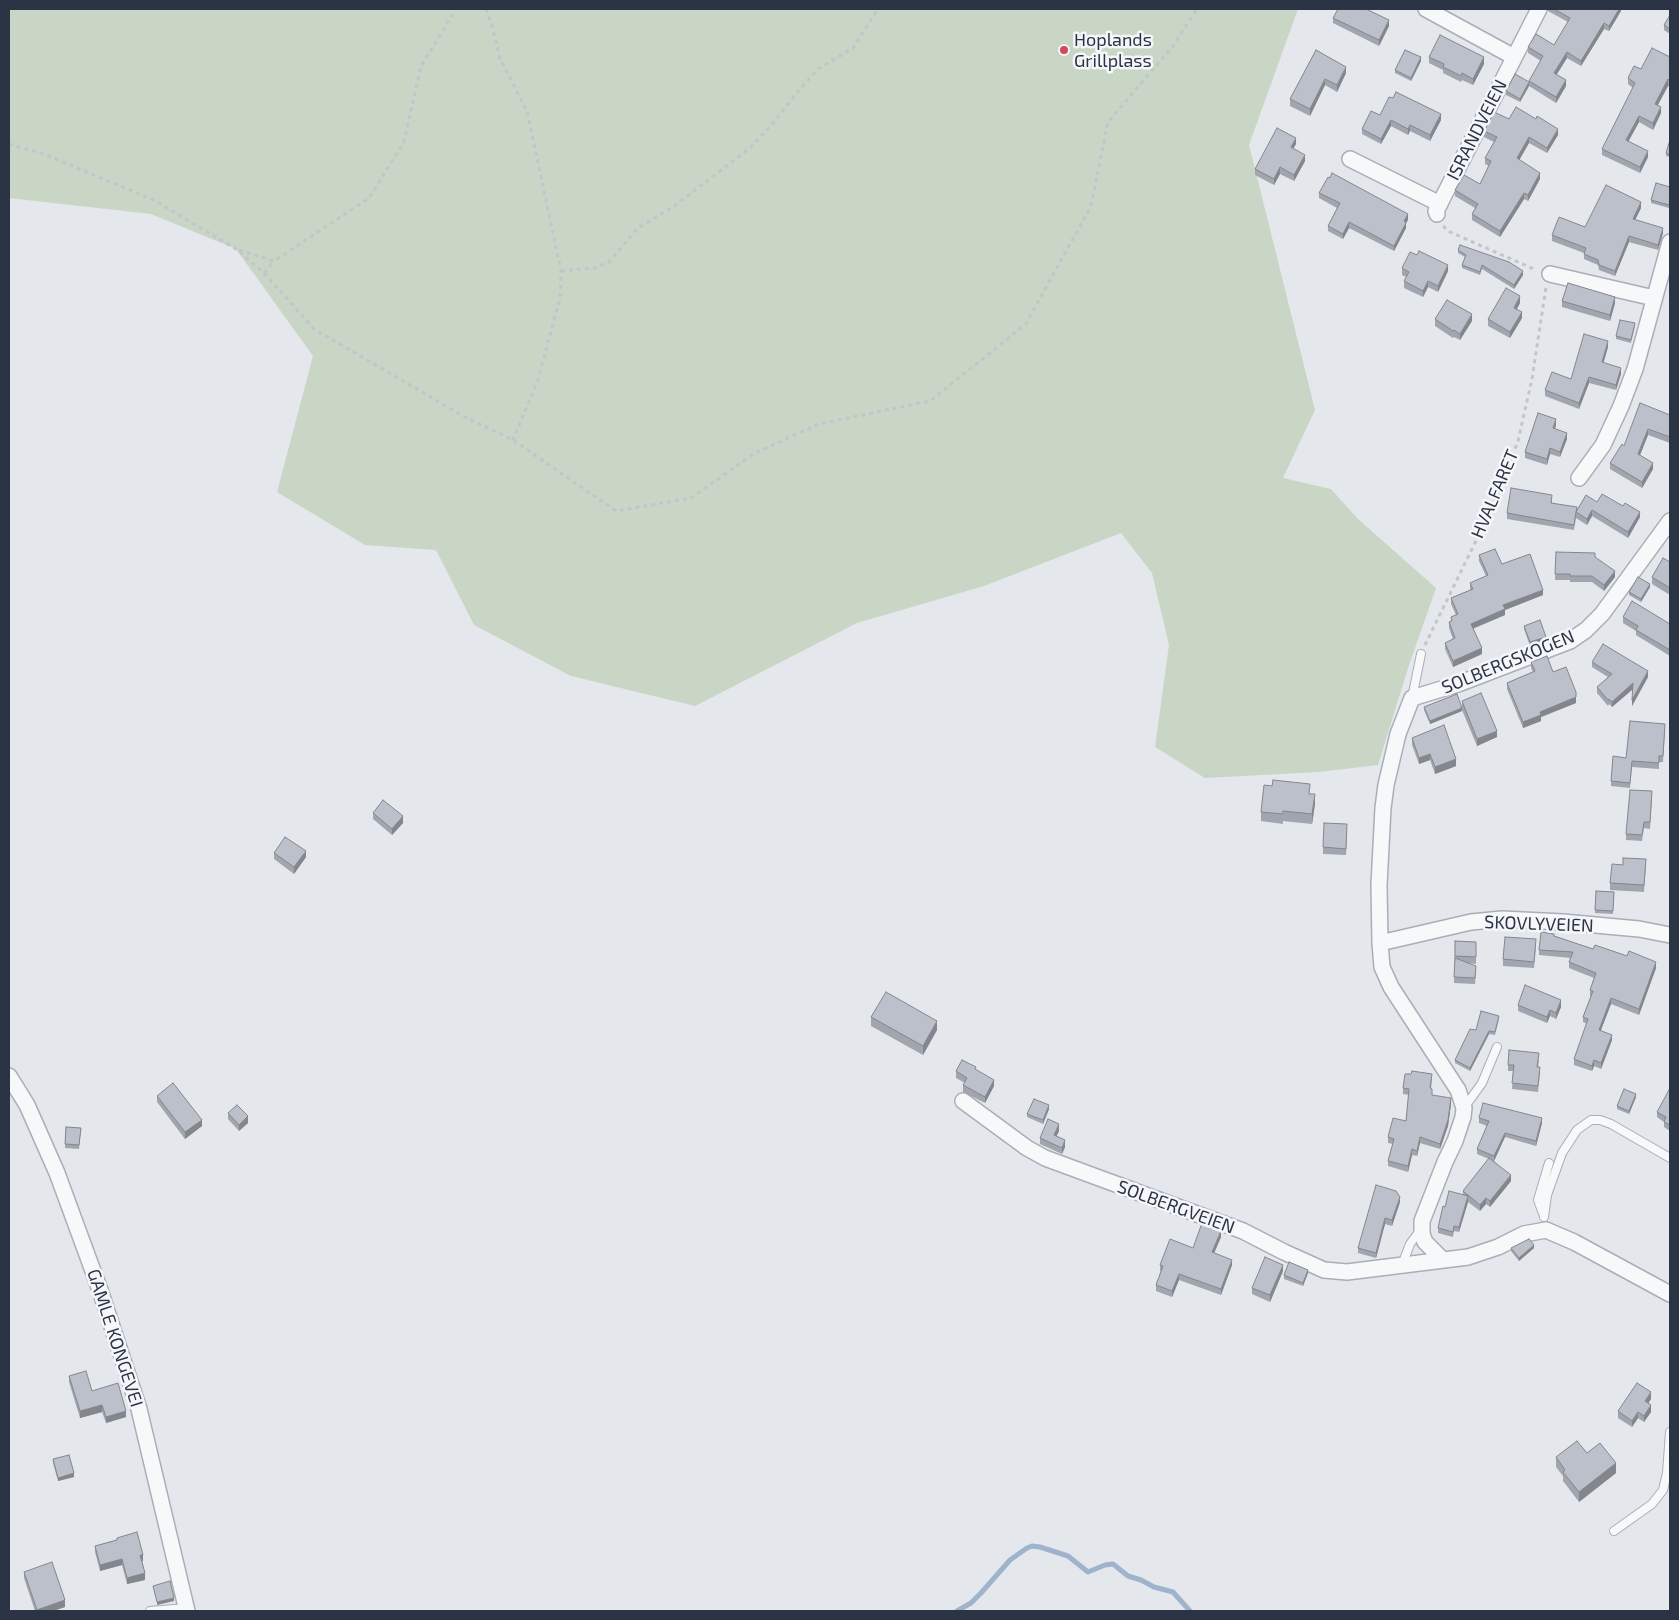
<!DOCTYPE html>
<html>
<head>
<meta charset="utf-8">
<style>
	body { margin:0 }
	#map { position:relative; width:1679px; height:1620px; overflow:hidden; background:#e4e7ec; font-family:"Exo 2",sans-serif }
	canvas { display:block }
	.frame { position:absolute; inset:0; border:10px solid #2b3445; pointer-events:none }
</style>
</head>
<body>
<div id="map">
<canvas width="1679" height="1620"></canvas>
<div class="frame"></div>
</div>
<script>
const ctx = document.querySelector('canvas').getContext('2d');
ctx.lineJoin = 'round';
function fillPath(path, color) { ctx.fillStyle = color; ctx.fill(path, 'evenodd'); }
const shape = rows => new Path2D(rows.map(r => 'M' + r).join(''));
function trace(path, color, width, dash) { ctx.strokeStyle = color; ctx.lineWidth = width; ctx.lineCap = dash ? 'butt' : 'round'; ctx.setLineDash(dash || []); ctx.stroke(path); }
function write(font, color, halo, rows, align = 'center') {
  ctx.font = font + ' "Exo 2",sans-serif'; ctx.lineWidth = 5; ctx.setLineDash([]); ctx.textBaseline = 'middle'; ctx.strokeStyle = halo; ctx.fillStyle = color; for (const [text, x, y, turn = 0] of rows) {
    ctx.save(); ctx.translate(x, y); ctx.rotate((+turn || 0) * Math.PI / 180); ctx.textAlign = isNaN(turn) ? turn : align; if (halo) ctx.strokeText(text, 0, 0); ctx.fillText(text, 0, 0); ctx.restore();
  }
}
const green = shape([
	[9,9,1298,9,1249,145,1315,410,1283,478,1331,489,1358,519,1436,588,1408,668,1378,765,1319,772,1205,778,1155,747,1169,645,1152,573,1121,533,984,586,857,623,695,706,571,676,474,625,436,550,365,545,277,492,313,356,236,249,151,214,9,198]
]);
const stream = shape([
	[957,1611,971,1603,981,1593,1010,1560,1027,1548,1032,1546,1040,1547,1068,1556,1088,1572,1105,1565,1113,1564,1128,1576,1141,1580,1154,1587,1173,1592,1190,1611]
]);
const path = shape([
	[486,9,493,29,500,59,527,111,561,271,560,298,538,380,513,440],
	[9,144,44,154,154,200,236,249,264,273,314,329,465,417,513,440,616,511,691,498,755,453,819,424,930,401,1026,324,1091,206,1108,122,1173,46,1197,9],
	[1443,226,1450,232,1536,270],
	[239,250,274,261,369,198,404,142,421,66,456,9],
	[561,271,594,268,609,262,638,228,673,207,750,148,773,123,800,89,818,69,853,48,878,9],
	[264,273,274,261],
	[1425,645,1492,508,1518,441,1532,379,1546,287]
]);
const service = shape([
	[1412,698,1421,654],
	[1464,1108,1482,1083,1497,1047],
	[1544,1216,1538,1200,1549,1163],
	[1544,1217,1547,1195,1562,1153,1577,1130,1591,1120,1600,1120,1611,1124,1670,1158],
	[1402,1265,1410,1244,1421,1229],
	[1614,1531,1652,1504,1663,1490,1667,1473,1670,1432],
	[150,1611,186,1608]
]);
const minor = shape([
	[1426,9,1514,57],
	[1350,159,1440,204],
	[1437,214,1436,211,1539,9],
	[1550,274,1654,298],
	[1579,478,1603,445,1621,406,1635,369,1670,242],
	[1380,943,1471,922,1502,919,1563,922,1639,929,1670,935],
	[9,1076,27,1105,57,1173,100,1290,139,1409,187,1611],
	[963,1101,1027,1148,1045,1158,1243,1231,1284,1252,1324,1270,1347,1272,1468,1257,1498,1247,1524,1234,1546,1230,1574,1242,1670,1294],
	[1443,1260,1425,1242,1422,1234,1422,1221,1445,1162,1455,1141,1463,1117,1464,1108,1458,1090,1391,987,1382,967,1380,943,1379,885,1383,808,1386,785,1398,734,1412,698,1458,684,1557,646,1570,641,1586,630,1602,614,1670,521]
]);
const wall = shape([
	[1368,9,1368,10,1389,26,1379,46,1333,23,1333,18],
	[1548,9,1621,9,1621,11,1609,31,1604,29,1581,66,1567,58,1556,75,1566,86,1556,103,1529,86,1520,102,1506,95,1506,91,1529,82,1541,61,1528,53,1528,47,1554,45,1568,22,1548,11],
	[1670,15,1670,34,1664,30,1664,25],
	[1316,50,1346,73,1337,92,1325,85,1310,116,1290,106,1290,99],
	[1429,57,1484,64,1473,85,1462,80,1461,82,1443,73,1443,70,1429,63],
	[1670,57,1670,87,1668,86,1658,105,1661,113,1653,130,1639,122,1628,141,1648,157,1640,173,1602,155,1602,149,1633,88,1628,84,1628,78,1641,69],
	[1421,61,1411,81,1395,73,1395,70],
	[1380,115,1441,120,1430,141,1410,131,1408,135,1391,126,1381,144,1362,134,1362,129],
	[1509,119,1558,135,1547,153,1529,143,1519,160,1540,179,1528,201,1524,199,1500,237,1472,220,1472,214,1475,208,1455,196,1455,190,1480,184,1489,166,1485,164,1485,158,1494,142,1484,137,1484,131],
	[1670,140,1670,157,1666,156,1666,153],
	[1296,144,1293,148,1305,161,1294,181,1280,174,1274,185,1255,175,1255,169],
	[1670,187,1670,204,1669,208,1651,203,1651,200],
	[1319,193,1408,220,1406,222,1406,228,1394,251,1349,228,1343,239,1328,231,1328,226,1337,208,1319,198],
	[1641,208,1635,220,1663,233,1658,250,1629,242,1615,276,1599,270,1598,265,1584,259,1584,253,1552,241,1552,235,1585,227],
	[1458,250,1523,275,1514,289,1482,269,1480,275,1462,268,1462,265,1465,257,1458,253],
	[1402,268,1448,271,1438,292,1428,287,1423,297,1404,288,1404,281,1406,277,1402,275],
	[1562,301,1615,303,1610,321,1562,307],
	[1520,303,1517,309,1522,318,1510,338,1488,326,1488,319],
	[1435,319,1472,321,1460,340,1454,337,1453,338,1435,326],
	[1635,326,1631,343,1616,339,1616,336],
	[1608,347,1603,363,1621,374,1616,390,1589,383,1579,409,1545,396,1545,390,1571,379],
	[1670,415,1670,443,1648,435,1640,455,1653,469,1642,488,1610,469,1610,463,1624,446],
	[1556,425,1555,429,1567,439,1560,457,1550,454,1547,465,1525,458,1525,452],
	[1552,500,1552,503,1577,510,1597,502,1640,517,1628,538,1592,516,1587,525,1576,518,1574,530,1507,519,1507,513],
	[1556,552,1595,557,1615,577,1604,591,1592,582,1570,582,1570,580,1555,580],
	[1479,555,1502,564,1543,595,1505,610,1505,615,1473,629,1482,654,1453,667,1445,649,1445,643,1453,639,1449,628,1449,622,1451,621,1451,617,1456,615,1451,604,1451,598,1470,590,1470,583,1486,576,1479,561],
	[1670,562,1670,595,1652,584,1652,577],
	[1650,587,1641,602,1629,595,1629,592],
	[1623,617,1670,624,1670,656,1636,635,1636,631,1623,623],
	[1524,626,1546,640,1530,646,1524,629],
	[1531,662,1553,672,1576,703,1541,717,1541,721,1523,728,1507,689,1507,683,1533,672,1531,668],
	[1592,662,1648,677,1632,706,1633,689,1612,707,1609,704,1608,706,1597,693,1597,687,1608,677,1592,667],
	[1462,701,1497,737,1477,746,1462,710,1462,711,1430,724,1424,710,1424,707,1462,706],
	[1665,730,1663,762,1659,762,1659,769,1632,767,1630,788,1611,786,1611,781,1626,758],
	[1412,738,1456,766,1435,774,1430,760,1419,764,1412,745],
	[1310,794,1315,804,1312,824,1283,821,1283,824,1261,821,1261,812],
	[1652,798,1650,829,1644,828,1642,841,1626,840,1626,834],
	[373,813,403,823,392,835,373,819],
	[1347,831,1346,855,1323,854,1323,847],
	[274,853,306,857,294,874,274,859],
	[1646,865,1644,892,1610,890,1610,883],
	[1596,891,1614,892,1613,914,1595,913],
	[1554,936,1593,949,1656,968,1639,1015,1611,1004,1601,1030,1612,1040,1601,1069,1594,1066,1592,1071,1574,1065,1574,1059,1587,1024,1583,1022,1583,1017,1591,996,1590,996,1590,990,1594,978,1569,968,1569,962,1571,958,1539,955,1539,950],
	[1455,941,1476,942,1476,964,1468,963,1476,973,1475,984,1454,983],
	[1536,946,1534,968,1503,966,1503,959],
	[1518,1005,1561,1007,1556,1019,1550,1016,1547,1023,1518,1011],
	[871,1017,937,1030,923,1055,871,1026],
	[1499,1019,1495,1035,1489,1034,1470,1071,1455,1063,1455,1060,1476,1030],
	[1539,1060,1538,1067,1540,1073,1538,1092,1512,1089,1513,1071,1508,1071,1508,1065],
	[976,1070,994,1086,985,1103,963,1092,963,1085,965,1083,956,1078,956,1071],
	[1432,1079,1431,1089,1432,1095,1451,1104,1448,1126,1440,1149,1420,1143,1417,1156,1412,1155,1408,1172,1388,1166,1388,1161,1393,1144,1388,1143,1388,1137,1406,1121,1409,1095,1403,1094,1403,1088],
	[1670,1091,1670,1131,1664,1127,1664,1122,1657,1117,1657,1112],
	[157,1096,202,1126,185,1139,157,1102],
	[1636,1097,1629,1114,1617,1109,1617,1106],
	[1049,1109,1043,1124,1027,1117,1027,1114],
	[228,1113,248,1123,239,1131,228,1119],
	[1479,1118,1542,1123,1536,1146,1505,1137,1494,1161,1511,1181,1490,1207,1486,1204,1480,1211,1468,1202,1459,1232,1454,1231,1453,1237,1438,1233,1438,1228,1445,1207,1463,1195,1463,1191,1489,1159,1477,1154,1477,1149,1487,1126,1479,1123],
	[66,1127,81,1128,79,1149,65,1148],
	[1059,1131,1056,1136,1065,1147,1062,1154,1040,1144,1040,1138],
	[1400,1202,1392,1226,1385,1224,1376,1258,1358,1253,1358,1248],
	[1221,1237,1214,1253,1232,1265,1221,1295,1179,1280,1172,1297,1156,1291,1156,1285,1161,1271,1160,1271,1160,1265,1193,1248],
	[1511,1248,1534,1248,1519,1261,1511,1251],
	[1283,1271,1270,1302,1252,1294,1252,1288],
	[1308,1273,1303,1286,1284,1279,1284,1275],
	[69,1376,92,1391,126,1417,106,1423,102,1412,80,1418,69,1382],
	[1651,1399,1648,1403,1651,1412,1644,1422,1638,1418,1632,1427,1618,1418,1618,1411],
	[1587,1453,1616,1473,1579,1502,1563,1481,1563,1476,1556,1467,1556,1457],
	[53,1459,74,1477,58,1481,53,1463],
	[117,1538,143,1561,142,1561,145,1580,127,1584,122,1565,100,1571,95,1552,95,1546,117,1540],
	[24,1572,65,1607,53,1611,35,1611,24,1578]
]);
const shadedWall = shape([
	[1619,9,1621,9,1621,11,1609,31,1609,26],
	[1389,20,1389,26,1379,46,1379,40],
	[1604,23,1604,29,1581,66,1581,61],
	[1567,52,1567,58,1554,79,1554,73],
	[1421,57,1421,61,1411,81,1411,78],
	[1484,57,1484,64,1473,85,1473,79],
	[1346,67,1346,73,1337,92,1337,85],
	[1325,79,1325,85,1310,116,1310,109],
	[1668,79,1668,86,1655,110,1655,104],
	[1566,80,1566,86,1556,103,1556,97],
	[1529,83,1529,86,1520,102,1520,99],
	[1661,107,1661,113,1653,130,1653,123],
	[1441,114,1441,120,1430,141,1430,135],
	[1639,116,1639,122,1626,146,1626,140],
	[1391,120,1391,126,1381,144,1381,139],
	[1410,125,1410,131,1408,135,1408,129],
	[1558,129,1558,135,1547,153,1547,148],
	[1529,137,1529,143,1517,164,1517,158],
	[1296,138,1296,144,1291,153,1291,147],
	[1648,151,1648,157,1640,173,1640,167],
	[1305,155,1305,161,1294,181,1294,175],
	[1280,167,1280,174,1274,185,1274,179],
	[1540,173,1540,179,1528,201,1528,195],
	[1524,193,1524,199,1500,237,1500,231],
	[1641,202,1641,208,1633,224,1633,219],
	[1408,214,1408,220,1404,227,1404,221],
	[1349,222,1349,228,1343,239,1343,234],
	[1406,223,1406,228,1394,251,1394,246],
	[1663,228,1663,233,1658,250,1658,245],
	[1629,236,1629,242,1615,276,1615,271],
	[1448,265,1448,271,1438,292,1438,286],
	[1523,271,1523,275,1514,289,1514,285],
	[1428,281,1428,287,1423,297,1423,291],
	[1520,296,1520,303,1514,314,1514,308],
	[1615,297,1615,303,1610,321,1610,315],
	[1522,312,1522,318,1510,338,1510,332],
	[1472,314,1472,321,1460,340,1460,334],
	[1608,341,1608,347,1602,368,1602,362],
	[1621,368,1621,374,1616,390,1616,385],
	[1589,377,1589,383,1579,409,1579,403],
	[1556,419,1556,425,1553,434,1553,428],
	[1648,429,1648,435,1638,460,1638,454],
	[1567,433,1567,439,1560,457,1560,452],
	[1550,448,1550,454,1547,465,1547,459],
	[1653,463,1653,469,1642,488,1642,482],
	[1592,510,1592,516,1587,525,1587,519],
	[1640,512,1640,517,1628,538,1628,532],
	[1615,571,1615,577,1604,591,1604,585],
	[1650,584,1650,587,1641,602,1641,599],
	[1543,590,1543,595,1505,610,1505,615,1471,629,1471,624,1503,605],
	[1546,637,1546,640,1530,646,1530,642],
	[1482,648,1482,654,1453,667,1453,661],
	[1648,671,1648,677,1632,706,1632,700],
	[1633,683,1633,689,1612,707,1612,702],
	[1576,697,1576,703,1541,717,1541,721,1523,728,1523,722,1540,712],
	[1462,708,1462,711,1430,724,1430,721],
	[1497,731,1497,737,1477,746,1477,739],
	[1430,754,1430,760,1419,764,1419,758],
	[1456,759,1456,766,1435,774,1435,767],
	[1315,794,1315,804,1312,824,1312,814],
	[403,816,403,823,392,835,392,829],
	[306,851,306,857,294,874,294,867],
	[1656,962,1656,968,1639,1015,1639,1009],
	[1611,998,1611,1004,1599,1035,1599,1030],
	[1561,1000,1561,1007,1556,1019,1556,1013],
	[1550,1010,1550,1016,1547,1023,1547,1017],
	[937,1021,937,1030,923,1055,923,1046],
	[1489,1031,1489,1034,1470,1071,1470,1068],
	[1612,1035,1612,1040,1601,1069,1601,1063],
	[1594,1060,1594,1066,1592,1071,1592,1066],
	[994,1080,994,1086,985,1103,985,1097],
	[1636,1094,1636,1097,1629,1114,1629,1111],
	[1451,1098,1451,1104,1448,1126,1440,1149,1440,1144],
	[1049,1105,1049,1109,1043,1124,1043,1120],
	[248,1116,248,1123,239,1131,239,1125],
	[1542,1118,1542,1123,1536,1146,1536,1141],
	[202,1120,202,1126,185,1139,185,1132],
	[1059,1124,1059,1131,1054,1142,1054,1135],
	[1505,1133,1505,1137,1494,1161,1494,1156],
	[1420,1137,1420,1143,1417,1156,1417,1151],
	[1065,1140,1065,1147,1062,1154,1062,1148],
	[1412,1149,1412,1155,1408,1172,1408,1166],
	[1511,1175,1511,1181,1490,1207,1490,1201],
	[1468,1196,1468,1202,1459,1232,1459,1227],
	[1400,1197,1400,1202,1392,1226,1392,1220],
	[1486,1198,1486,1204,1480,1211,1480,1205],
	[1385,1218,1385,1224,1376,1258,1376,1253],
	[1221,1231,1221,1237,1212,1258,1212,1252],
	[1534,1245,1534,1248,1519,1261,1519,1258],
	[1232,1260,1232,1265,1221,1295,1221,1289],
	[1283,1265,1283,1271,1270,1302,1270,1295],
	[1308,1270,1308,1273,1303,1286,1303,1283],
	[1179,1274,1179,1280,1172,1297,1172,1291],
	[1651,1392,1651,1399,1645,1408,1645,1401],
	[102,1405,102,1412,80,1418,80,1411],
	[1651,1405,1651,1412,1644,1422,1644,1416],
	[126,1411,126,1417,106,1423,106,1417],
	[1638,1412,1638,1418,1632,1427,1632,1421],
	[1616,1463,1616,1473,1579,1502,1579,1492],
	[74,1473,74,1477,58,1481,58,1478],
	[140,1555,143,1555,143,1561,140,1562],
	[122,1559,122,1565,100,1571,100,1565],
	[145,1573,145,1580,127,1584,127,1578],
	[174,1598,174,1601,157,1605,157,1602],
	[65,1600,65,1607,53,1611,37,1611,37,1610]
]);
const building = shape([
	[1338,9,1366,9,1389,20,1379,40,1333,18,1338,9],
	[1554,9,1619,9,1609,26,1604,23,1581,61,1567,52,1554,73,1566,80,1556,97,1529,81,1543,56,1528,47,1536,34,1554,45,1570,18,1554,9],
	[1670,15,1670,29,1664,25,1670,15],
	[1440,35,1484,57,1473,79,1462,73,1461,76,1443,67,1444,64,1429,57,1440,35],
	[1652,48,1670,57,1670,81,1668,79,1655,104,1661,107,1653,123,1639,116,1626,140,1648,151,1640,167,1602,149,1635,83,1628,78,1634,66,1641,69,1652,48],
	[1316,50,1346,67,1337,85,1325,79,1310,109,1290,99,1316,50],
	[1405,50,1421,57,1411,78,1395,70,1405,50],
	[1515,74,1529,82,1520,99,1506,91,1515,74],
	[1396,92,1441,114,1430,135,1410,125,1408,129,1391,120,1381,139,1362,129,1371,111,1380,115,1389,97,1393,98,1396,92],
	[1516,107,1536,119,1537,116,1558,129,1547,148,1529,137,1517,158,1540,173,1528,195,1524,193,1500,231,1472,214,1478,204,1455,190,1464,175,1480,184,1491,161,1485,158,1497,137,1484,131,1494,112,1509,119,1516,107],
	[1277,128,1296,138,1291,147,1305,155,1294,175,1280,167,1274,179,1255,169,1277,128],
	[1670,140,1670,154,1666,153,1670,140],
	[1332,173,1408,214,1404,221,1406,223,1394,246,1349,222,1343,234,1328,226,1340,203,1319,193,1328,177,1330,178,1332,173],
	[1656,183,1670,187,1670,201,1669,205,1651,200,1656,183],
	[1606,185,1641,202,1633,219,1663,228,1658,245,1629,236,1615,271,1599,265,1598,260,1584,254,1586,248,1552,235,1559,217,1585,227,1606,185],
	[1460,245,1509,262,1523,271,1514,285,1482,265,1480,272,1462,265,1466,255,1458,250,1460,245],
	[1419,251,1448,265,1438,286,1428,281,1423,291,1404,281,1409,272,1402,268,1410,252,1417,255,1419,251],
	[1568,283,1615,297,1610,315,1562,301,1568,283],
	[1506,288,1520,296,1514,308,1522,312,1510,332,1488,319,1506,288],
	[1447,300,1472,314,1460,334,1454,330,1453,331,1435,319,1447,300],
	[1620,320,1635,323,1631,340,1616,336,1620,320],
	[1584,334,1608,341,1602,362,1621,368,1616,385,1589,377,1579,403,1545,390,1552,372,1571,379,1584,334],
	[1640,403,1670,415,1670,437,1648,429,1638,454,1653,463,1642,482,1610,463,1622,444,1624,446,1640,403],
	[1538,413,1556,419,1553,428,1567,433,1560,452,1550,448,1547,459,1525,452,1538,413],
	[1511,488,1552,495,1551,503,1577,507,1576,512,1586,495,1597,502,1602,494,1623,506,1625,503,1640,512,1628,532,1592,510,1587,519,1576,512,1574,525,1507,513,1511,488],
	[1495,549,1502,564,1530,554,1543,590,1503,605,1505,609,1471,624,1482,648,1453,661,1445,643,1455,638,1449,622,1452,621,1451,617,1458,614,1451,598,1473,589,1470,583,1488,575,1479,555,1495,549],
	[1556,552,1595,553,1595,557,1615,571,1604,585,1592,576,1570,576,1570,574,1555,574,1556,552],
	[1663,558,1670,562,1670,588,1652,577,1663,558],
	[1638,577,1650,584,1641,599,1629,592,1638,577],
	[1632,601,1670,624,1670,650,1636,630,1638,626,1623,617,1632,601],
	[1540,620,1546,637,1530,642,1524,626,1540,620],
	[1603,644,1648,671,1632,700,1633,683,1612,702,1609,699,1608,700,1597,687,1612,674,1592,662,1603,644],
	[1547,656,1553,672,1566,667,1576,692,1576,697,1540,712,1541,715,1523,722,1507,683,1535,671,1531,662,1547,656],
	[1481,693,1497,731,1477,739,1462,701,1481,693],
	[1457,694,1462,708,1430,721,1424,707,1457,694],
	[1630,721,1665,724,1663,756,1659,756,1659,763,1632,761,1630,783,1611,781,1613,756,1626,758,1630,721],
	[1444,725,1456,759,1435,767,1430,754,1419,758,1412,738,1444,725],
	[1273,780,1310,784,1309,794,1315,794,1312,814,1283,811,1283,814,1261,812,1264,785,1272,786,1273,780],
	[1630,790,1652,791,1650,822,1644,822,1642,835,1626,834,1630,790],
	[383,800,403,816,392,829,373,813,383,800],
	[1324,823,1347,824,1346,849,1323,847,1324,823],
	[285,837,306,851,294,867,274,853,285,837],
	[1623,858,1646,859,1644,885,1610,883,1612,864,1623,865,1623,858],
	[1596,891,1614,892,1613,911,1595,910,1596,891],
	[1541,932,1554,934,1554,936,1593,949,1595,945,1627,956,1629,951,1656,962,1639,1009,1611,998,1599,1030,1612,1035,1601,1063,1594,1060,1592,1066,1574,1059,1588,1019,1583,1017,1593,991,1590,990,1596,973,1569,962,1573,952,1539,950,1541,932],
	[1505,937,1536,939,1534,962,1503,959,1505,937],
	[1455,941,1476,942,1476,957,1455,956,1455,941],
	[1455,958,1476,966,1475,978,1454,977,1455,958],
	[1525,985,1561,1000,1556,1013,1550,1010,1547,1017,1518,1005,1525,985],
	[886,992,937,1021,923,1046,871,1017,886,992],
	[1481,1011,1499,1016,1495,1032,1489,1031,1470,1068,1455,1060,1470,1029,1476,1030,1481,1011],
	[1509,1050,1539,1053,1537,1067,1540,1067,1538,1086,1512,1083,1514,1065,1508,1065,1509,1050],
	[962,1060,976,1067,975,1069,994,1080,985,1097,963,1085,967,1078,956,1071,962,1060],
	[1412,1071,1432,1074,1430,1088,1432,1089,1432,1095,1451,1098,1448,1120,1440,1144,1420,1137,1417,1151,1412,1149,1408,1166,1388,1161,1394,1139,1388,1137,1393,1118,1406,1121,1409,1089,1403,1088,1405,1074,1411,1074,1412,1071],
	[173,1083,202,1120,185,1132,157,1096,173,1083],
	[1624,1089,1636,1094,1629,1111,1617,1106,1624,1089],
	[1669,1090,1670,1091,1670,1125,1664,1122,1666,1117,1657,1112,1669,1090],
	[1034,1099,1049,1105,1043,1120,1027,1114,1034,1099],
	[1483,1103,1542,1118,1536,1141,1505,1133,1494,1156,1477,1149,1489,1121,1479,1118,1483,1103],
	[237,1105,248,1116,239,1125,228,1113,237,1105],
	[1048,1119,1059,1124,1054,1135,1065,1140,1062,1148,1040,1138,1048,1119],
	[66,1127,81,1128,79,1145,65,1144,66,1127],
	[1489,1158,1511,1175,1490,1201,1486,1198,1480,1205,1463,1191,1489,1158],
	[1376,1185,1396,1191,1400,1197,1392,1220,1385,1218,1376,1253,1358,1248,1376,1185],
	[1449,1191,1468,1196,1459,1227,1454,1226,1453,1232,1438,1228,1443,1206,1445,1207,1449,1191],
	[1202,1223,1221,1231,1212,1252,1232,1260,1221,1289,1179,1274,1172,1291,1156,1285,1163,1266,1160,1265,1170,1239,1193,1248,1202,1223],
	[1529,1239,1534,1245,1519,1258,1511,1248,1529,1239],
	[1265,1257,1283,1265,1270,1295,1252,1288,1265,1257],
	[1289,1262,1308,1270,1303,1283,1284,1275,1289,1262],
	[86,1371,92,1391,118,1383,126,1411,106,1417,102,1405,80,1411,69,1376,86,1371],
	[1637,1383,1651,1392,1645,1401,1651,1405,1644,1416,1638,1412,1632,1421,1618,1411,1637,1383],
	[1577,1441,1587,1453,1600,1443,1616,1463,1579,1492,1563,1472,1565,1470,1556,1457,1577,1441],
	[69,1455,74,1473,58,1478,53,1459,69,1455],
	[137,1532,143,1555,140,1555,145,1573,127,1578,122,1559,100,1565,95,1546,117,1540,117,1538,137,1532],
	[52,1562,65,1600,37,1610,24,1572,52,1562],
	[170,1581,174,1598,157,1602,153,1586,170,1581]
]);
const markers = [
	[1064,50,5,"#d1495b"]
];
const poiNames = [
	["Hoplands",1074,40],
	["Grillplass",1074,61]
];
const streetNames = [
	["ISRANDVEIEN",1477,130,-63],
	["HVALFARET",1495,494,-67],
	["SOLBERGSKOGEN",1508,662,-22],
	["SKOVLYVEIEN",1539,924,2],
	["SOLBERGVEIEN",1176,1207,20],
	["GAMLE KONGEVEI",115,1338,72]
];
fillPath(green, '#c9d6c5');
trace(stream, '#9fb4cc', 5);
trace(service, '#a9aeb7', 10);
trace(minor, '#a9aeb7', 18);
trace(path, '#c2c5cb', 3, [4, 4]);
trace(service, '#f7f8fa', 8);
trace(minor, '#f7f8fa', 15);
fillPath(wall, '#a1a5ae');
fillPath(shadedWall, '#83868d');
fillPath(building, '#bbc0ca');
trace(building, '#83868d', 1);
for (const [x, y, r, color] of markers) { const dot = new Path2D(); dot.arc(x, y, r, 0, 2 * Math.PI); ctx.fillStyle = color; ctx.fill(dot); trace(dot, '#f4f6f9', 2); }
write('18px', '#2b3445', '#f4f6f9', poiNames, 'left');
write('18px', '#2b3445', '#f4f6f9', streetNames);
</script>
</body>
</html>
